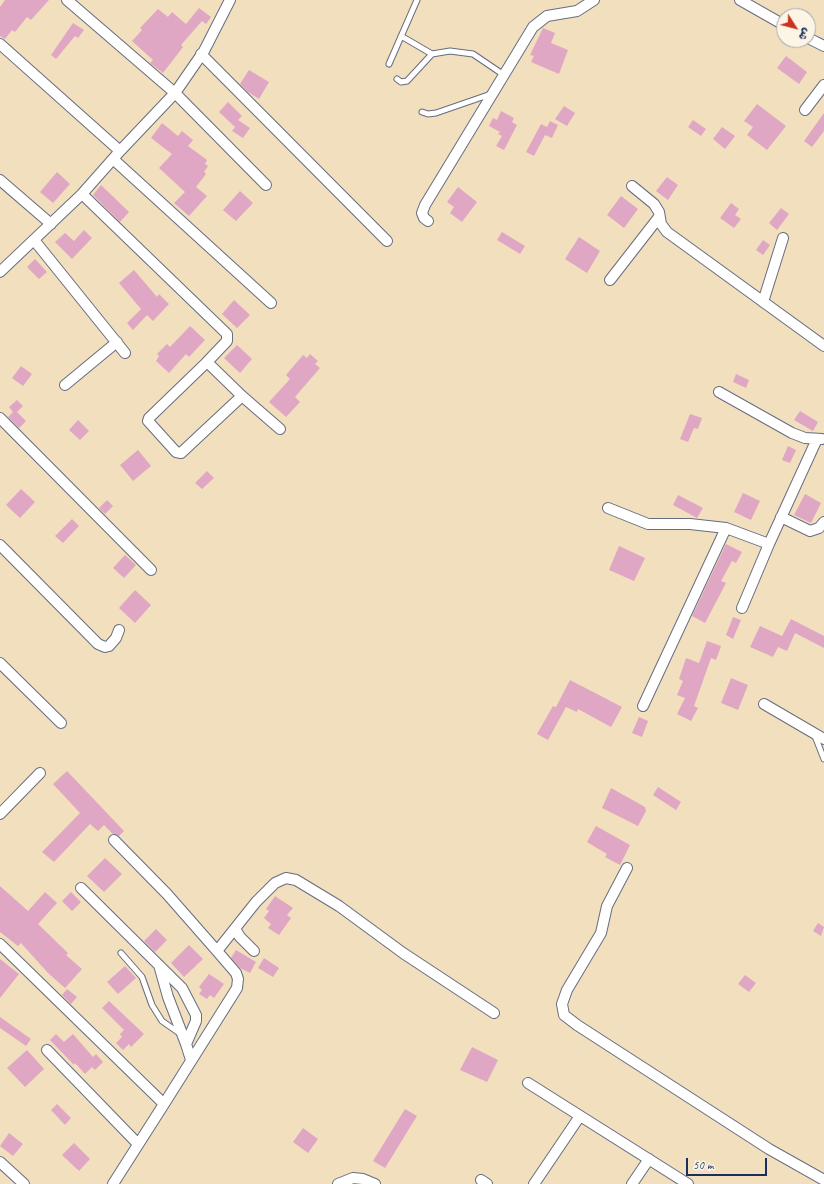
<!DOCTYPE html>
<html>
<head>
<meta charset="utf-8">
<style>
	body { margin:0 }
	#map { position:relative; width:824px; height:1184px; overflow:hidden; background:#f1dfbe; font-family:Caveat,"Playpen Sans Arabic",sans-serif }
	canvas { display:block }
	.north { position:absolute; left:776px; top:8px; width:40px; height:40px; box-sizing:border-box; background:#fcf5e5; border:1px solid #a2a6af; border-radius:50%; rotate:126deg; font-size:11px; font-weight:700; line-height:16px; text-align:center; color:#1b2f5e }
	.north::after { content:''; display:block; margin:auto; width:14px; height:18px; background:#c8321e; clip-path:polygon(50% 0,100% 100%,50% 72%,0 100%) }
	.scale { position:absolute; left:686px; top:1158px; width:81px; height:18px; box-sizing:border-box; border:2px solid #1b2f5e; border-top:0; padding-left:5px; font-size:12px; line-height:14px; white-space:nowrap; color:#1b2f5e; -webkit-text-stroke:3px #fcf5e5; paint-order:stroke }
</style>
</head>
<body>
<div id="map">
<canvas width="824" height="1184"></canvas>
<div class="north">ش</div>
<div class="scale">50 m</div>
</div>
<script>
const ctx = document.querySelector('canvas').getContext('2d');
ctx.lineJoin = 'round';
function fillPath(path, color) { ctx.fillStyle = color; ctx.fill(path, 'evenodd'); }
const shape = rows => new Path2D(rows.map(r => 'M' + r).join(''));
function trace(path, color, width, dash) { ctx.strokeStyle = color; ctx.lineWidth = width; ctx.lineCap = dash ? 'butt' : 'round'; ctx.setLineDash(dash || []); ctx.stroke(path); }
const building = shape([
	[5,0,49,0,31,20,27,17,15,32,12,30,5,39,0,36,0,7],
	[199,8,211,17,206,24,202,21,181,45,183,47,163,73,150,63,153,60,132,41,142,30,140,28,158,9,168,17,172,12,186,24],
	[73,23,84,30,78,38,75,36,56,59,51,55],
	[543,28,555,33,551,43,568,50,559,74,531,62,534,56,530,55],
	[786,56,807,72,799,84,777,68],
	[249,70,269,82,259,99,248,92,240,84],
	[228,102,242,116,238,120,250,128,243,138,232,131,235,127,219,112],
	[757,104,786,126,767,150,747,135,753,127,744,121],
	[564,106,575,113,567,126,555,119],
	[501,111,514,118,512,122,517,125,504,150,496,146,502,136,498,134,500,132,489,126,493,118,497,120],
	[824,113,824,131,812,147,804,141],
	[693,120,706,129,701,136,688,127],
	[550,121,558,125,552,138,545,135,534,156,526,152,541,124,547,127],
	[162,123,178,136,182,131,193,140,188,146,207,160,205,164,208,166,204,172,206,174,196,187,207,196,189,216,174,203,185,192,159,168,172,154,151,138],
	[722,127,735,136,725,149,713,139],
	[57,172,70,184,53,203,40,192],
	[667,177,678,185,668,200,656,191],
	[101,185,129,212,120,222,93,195],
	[458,187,477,202,462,222,450,213,454,207,447,202],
	[240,191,253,203,236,221,223,210],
	[621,196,638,209,624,228,607,215],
	[731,203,739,209,735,215,741,219,734,228,720,218],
	[781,208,789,214,777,230,769,223],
	[84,230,92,238,72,259,55,242,65,233,74,241],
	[502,232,525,246,520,254,497,240],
	[579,237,600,251,587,273,565,259],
	[763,240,770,245,763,255,756,250],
	[35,259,47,272,39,279,27,267],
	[134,270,157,297,159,294,169,304,153,321,147,315,133,330,127,323,141,309,119,283],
	[234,300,250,315,237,328,222,314],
	[190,326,205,340,189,357,186,354,169,373,156,361,159,356,157,354,167,344,170,347],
	[237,345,252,359,240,373,224,358],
	[310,354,318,361,315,364,320,368,295,397,300,402,286,417,269,402,290,379,286,375,303,355,307,358],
	[21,366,32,374,23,386,12,378],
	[736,374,749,380,746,388,733,382],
	[17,400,23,406,17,412,26,421,19,428,8,417,13,412,9,407],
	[800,411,818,422,813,431,794,420],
	[690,414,702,418,698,429,694,428,688,442,680,439],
	[78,420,89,431,80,440,69,430],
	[788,446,796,450,790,463,782,460],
	[138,450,151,466,133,481,120,465],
	[207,471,214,478,202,489,195,483],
	[21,489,35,502,20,518,6,505],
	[743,493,760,501,751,520,734,512],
	[805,494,821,503,811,523,794,515],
	[678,495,703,508,697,518,673,505],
	[107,500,113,506,105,514,99,508],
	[72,519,79,526,63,543,55,536],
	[726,544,742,552,736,563,732,561,721,581,726,583,705,623,692,616],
	[619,546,645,558,634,581,609,570],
	[125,555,136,565,124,578,113,568],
	[135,590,151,605,135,623,119,608],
	[733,617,741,620,733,639,726,635],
	[791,619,824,636,824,648,795,633,787,651,778,647,773,657,750,647,760,626,782,636],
	[707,641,721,646,716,660,711,658,694,706,698,708,691,721,677,714,685,698,677,695,683,681,679,679,686,658,699,663],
	[731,678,748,685,738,710,721,703],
	[570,680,622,707,611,727,578,709,577,712,566,707,548,740,537,734,553,706,556,707],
	[639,717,648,721,642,737,632,733],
	[67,771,124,831,119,836,113,834,104,825,98,831,90,824,54,862,42,852,80,813,53,784],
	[658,787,681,802,676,810,653,795],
	[611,788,645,807,646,811,638,826,602,808],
	[596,826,630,845,620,865,605,857,607,854,587,842],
	[105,858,122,874,104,892,87,876],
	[0,886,28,911,45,892,57,903,38,924,68,953,66,955,82,969,65,988,48,973,21,943,18,946,0,932],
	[71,892,81,902,72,911,62,901],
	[275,896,293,908,287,915,291,918,279,935,268,928,271,924,264,918,269,911,266,909],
	[818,923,824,927,821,936,813,931],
	[156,929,167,940,155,952,144,941],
	[189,945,203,959,184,977,171,963],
	[236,950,256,962,250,973,240,968,231,958],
	[264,958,279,968,273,977,258,968],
	[0,959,19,974,0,998],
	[125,966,136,978,118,994,107,982],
	[209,974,224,984,214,998,210,995,207,999,199,994,202,990,199,987],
	[745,975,756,983,749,992,738,984],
	[67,989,77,997,71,1004,62,995],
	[109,1001,144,1034,131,1047,129,1044,123,1050,116,1043,122,1037,120,1034,124,1030,102,1008],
	[0,1017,31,1039,26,1046,0,1028],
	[56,1034,64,1042,73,1034,93,1057,96,1054,103,1062,95,1070,92,1067,85,1074,75,1063,74,1065,50,1040],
	[472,1047,498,1060,487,1082,460,1070],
	[27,1050,44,1069,25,1087,7,1068],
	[57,1104,71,1118,65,1125,51,1110],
	[405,1109,417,1116,385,1168,373,1161],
	[303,1128,318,1139,308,1153,293,1142],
	[9,1133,23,1144,13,1156,0,1146],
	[74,1143,90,1159,79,1171,62,1155]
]);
const lane = shape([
	[401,36,432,54],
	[389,64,417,0],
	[397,79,401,82,407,81,432,54,450,51,473,54,504,75],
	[422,112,428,114,436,113,491,94],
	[815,736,824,759],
	[121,953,142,977,152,1005,162,1021,182,1035]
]);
const street = shape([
	[67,0,175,93,266,185],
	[740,0,784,25],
	[808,38,824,46],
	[0,44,120,151],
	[201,54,387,241],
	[805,110,824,85],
	[113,159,271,303],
	[0,180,51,224],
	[632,186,654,204,659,212,661,224,667,232,824,346],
	[82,194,227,334,227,341,207,362,242,396,280,429],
	[428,221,424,218,422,213,425,205,533,27,547,16,577,11,594,0],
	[34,240,125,353],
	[0,272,82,194,120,151,175,93,204,51,230,0],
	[610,280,659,217],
	[763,302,783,238],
	[207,362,149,418,148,421,176,452,181,453,242,396],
	[65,385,117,342],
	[719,392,792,433,805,438,822,439],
	[0,418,151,570],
	[608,508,648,524,690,524,726,528,769,544],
	[781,517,810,531,819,528,824,522],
	[0,545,98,644,105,647,109,646,116,638,119,630],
	[742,608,769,544,817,439],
	[0,663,61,723],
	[764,704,824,739],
	[643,706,726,528],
	[0,814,40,773],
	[114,840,167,894,217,951,236,973,238,979,237,988,164,1104],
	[627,868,607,906,601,933,567,990,562,1004,564,1015,577,1025,769,1149,824,1180],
	[81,888,182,988,196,1015,196,1021,186,1044,191,1060],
	[235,929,240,937,254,951],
	[0,944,164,1104,113,1184],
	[217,951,256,902,275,883,286,878,296,880,339,906,403,953,494,1013],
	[159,965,168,997,186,1044],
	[47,1050,138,1144],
	[528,1083,688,1184],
	[0,1162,24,1184],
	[481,1180,487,1184],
	[338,1184,353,1178,363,1179,375,1184],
	[534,1184,580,1116],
	[632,1184,649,1159]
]);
fillPath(building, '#e0a7c5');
trace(lane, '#666d80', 7);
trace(street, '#666d80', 12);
trace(lane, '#fff', 5);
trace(street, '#fff', 10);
</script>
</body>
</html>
